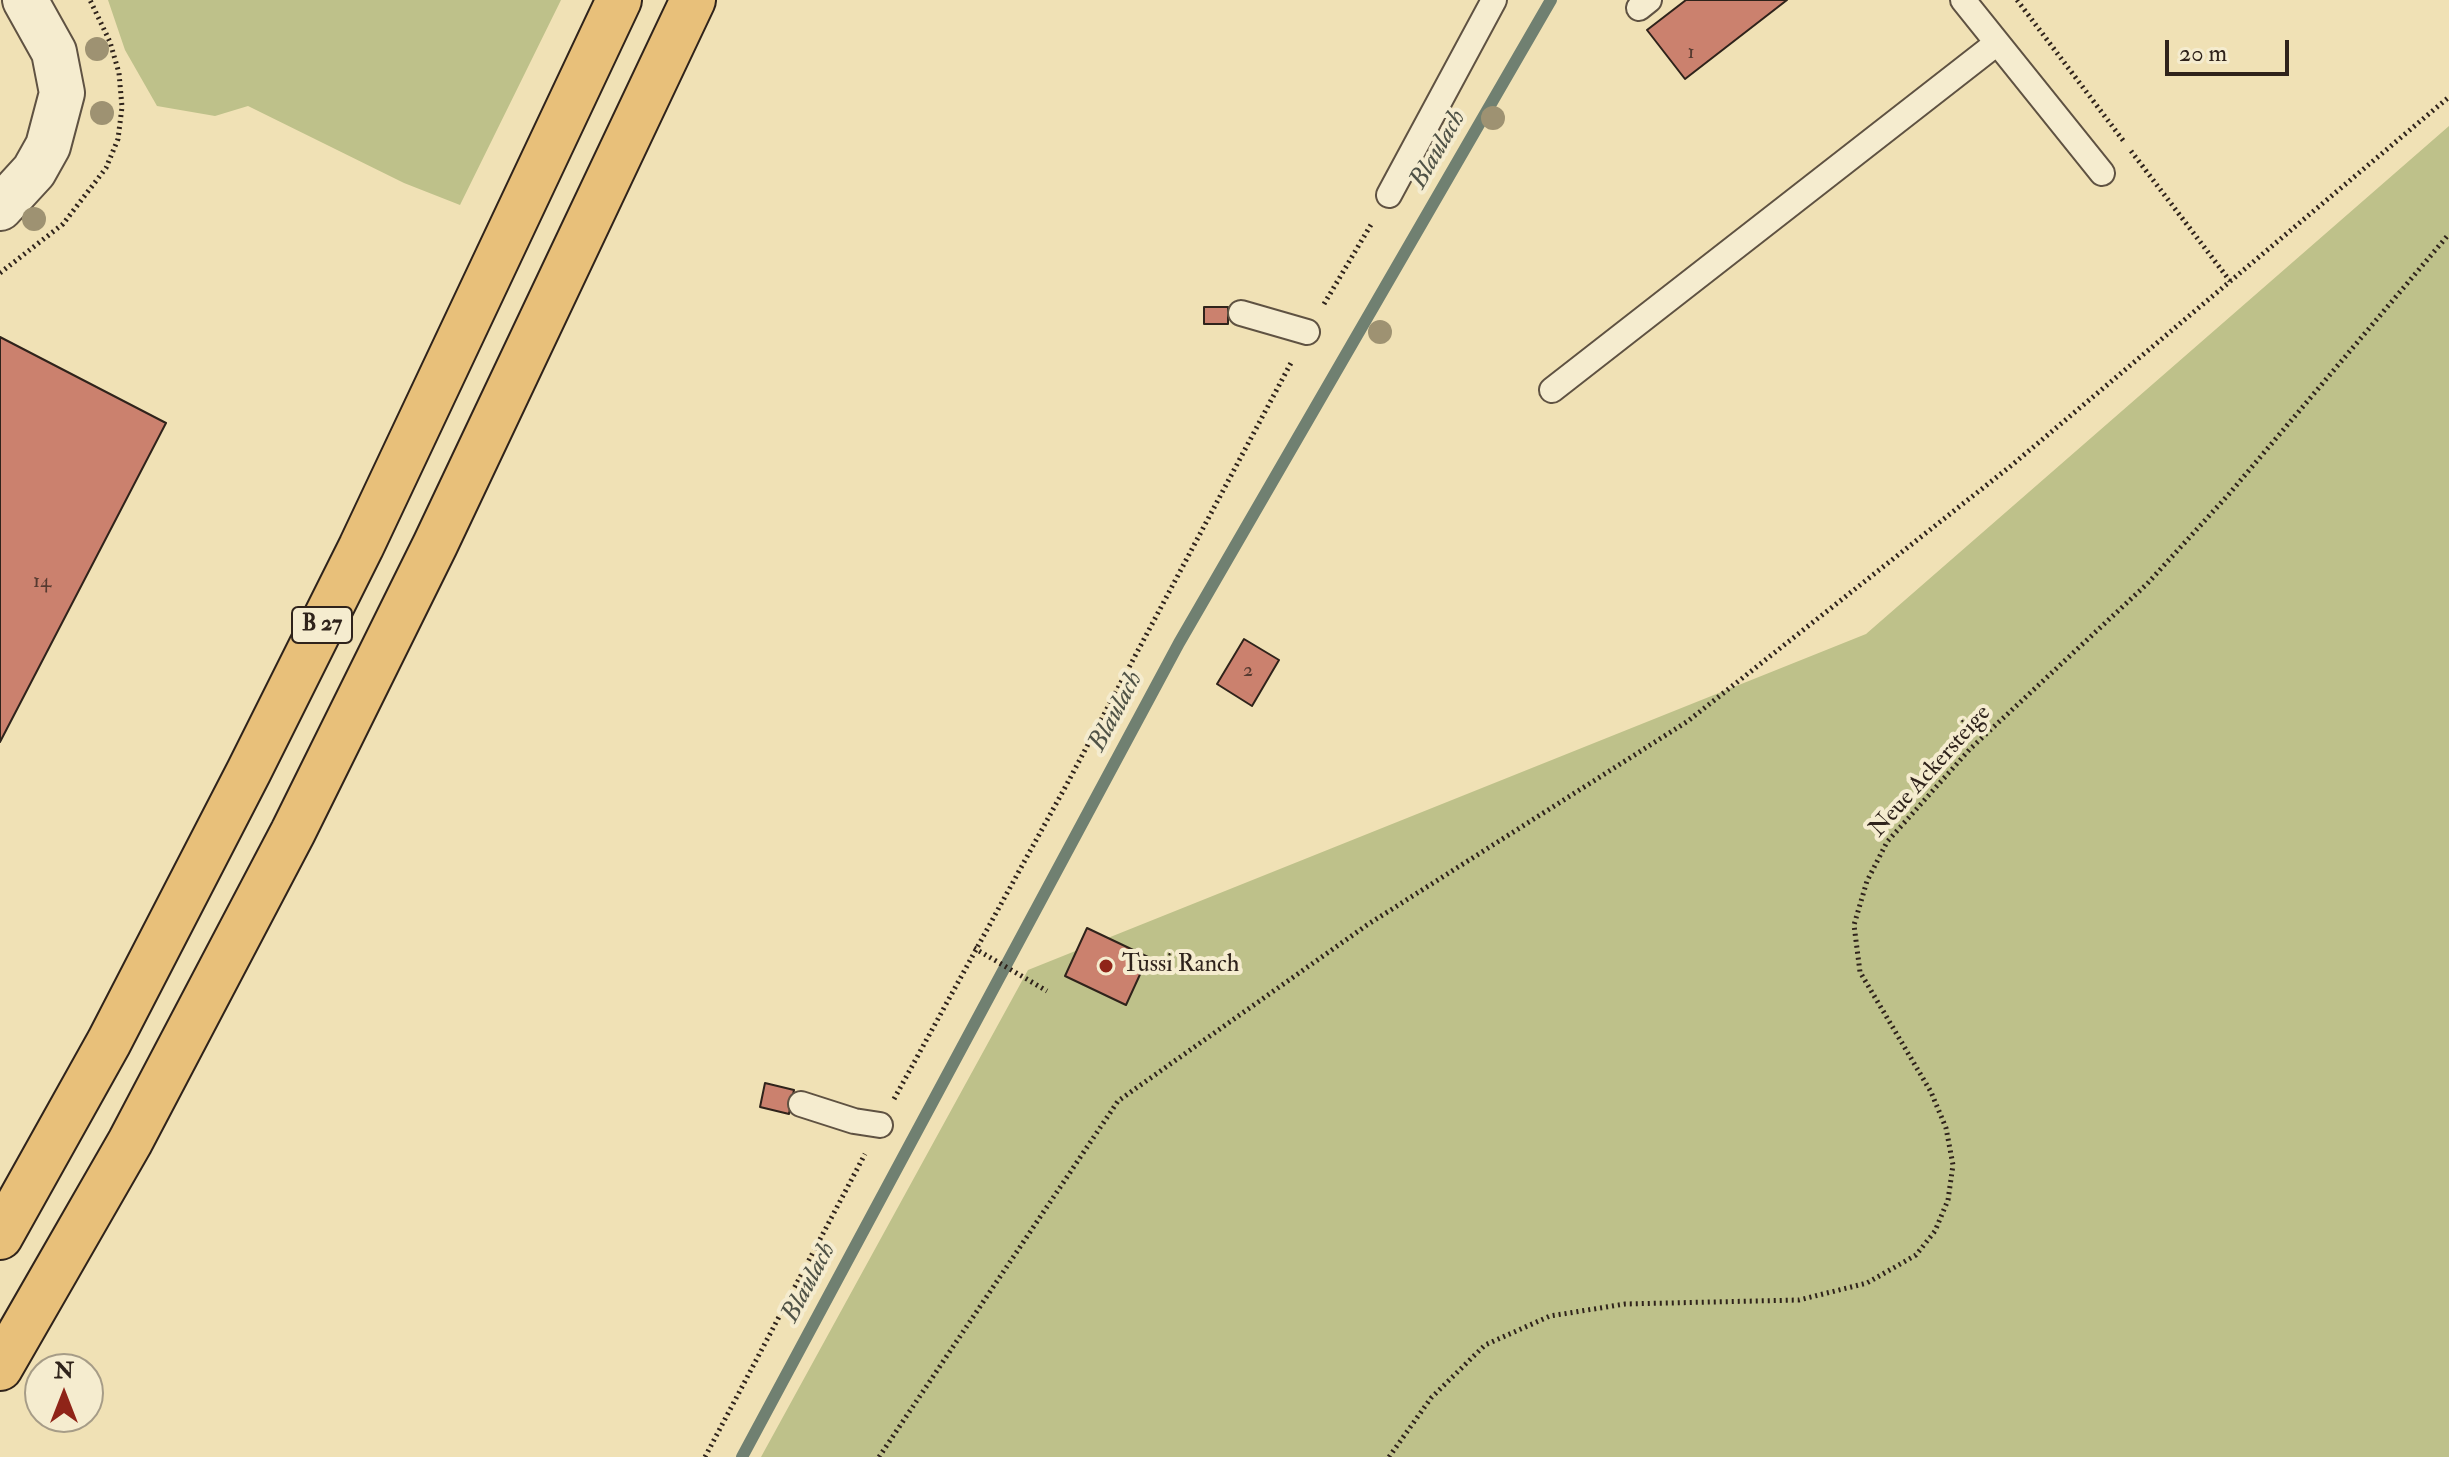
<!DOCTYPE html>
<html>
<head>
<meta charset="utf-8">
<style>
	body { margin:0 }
	#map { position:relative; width:2449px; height:1457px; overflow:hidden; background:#f0e1b5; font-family:"IM FELL Double Pica",serif }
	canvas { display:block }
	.north { position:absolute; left:24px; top:1353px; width:80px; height:80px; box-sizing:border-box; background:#f5eccf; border:2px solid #a69c87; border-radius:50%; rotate:0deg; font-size:22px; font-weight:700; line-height:32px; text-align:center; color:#2f231b }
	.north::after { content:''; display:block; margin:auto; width:28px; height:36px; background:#8f2418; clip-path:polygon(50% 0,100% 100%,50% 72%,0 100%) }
	.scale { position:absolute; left:2165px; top:40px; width:124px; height:36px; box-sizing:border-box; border:4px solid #2f231b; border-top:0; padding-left:10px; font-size:24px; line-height:28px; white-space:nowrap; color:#2f231b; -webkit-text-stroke:6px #f5eccf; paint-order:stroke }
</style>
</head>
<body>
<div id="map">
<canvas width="2449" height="1457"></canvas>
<div class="north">N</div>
<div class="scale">20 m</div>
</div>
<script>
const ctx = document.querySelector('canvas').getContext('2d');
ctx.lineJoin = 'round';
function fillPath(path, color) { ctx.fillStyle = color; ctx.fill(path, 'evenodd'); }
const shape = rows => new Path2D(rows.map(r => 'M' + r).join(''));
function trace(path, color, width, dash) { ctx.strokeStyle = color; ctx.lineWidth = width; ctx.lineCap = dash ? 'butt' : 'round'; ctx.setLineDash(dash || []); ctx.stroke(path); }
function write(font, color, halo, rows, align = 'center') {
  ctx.font = font + ' "IM FELL Double Pica",serif'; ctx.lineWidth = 8; ctx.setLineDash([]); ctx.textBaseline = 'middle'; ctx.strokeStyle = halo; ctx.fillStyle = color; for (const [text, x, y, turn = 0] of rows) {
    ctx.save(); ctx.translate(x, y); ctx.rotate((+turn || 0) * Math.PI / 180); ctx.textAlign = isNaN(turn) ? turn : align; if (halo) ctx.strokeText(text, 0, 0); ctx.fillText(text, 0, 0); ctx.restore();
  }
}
const green = shape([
	[108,0,561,0,460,205,404,183,248,106,215,116,157,106,125,50],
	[2449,126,2449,1457,761,1457,1028,970,1866,634]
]);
const stream = shape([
	[742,1457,1179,643,1551,0]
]);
const building = shape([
	[1686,0,1787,0,1685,79,1647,30,1686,0],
	[1204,307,1228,307,1228,324,1204,324,1204,307],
	[0,337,166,423,0,742,0,337],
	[1244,639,1279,660,1252,706,1217,684,1244,639],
	[1087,928,1148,957,1126,1005,1065,976,1087,928],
	[765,1083,794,1090,789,1114,760,1107,765,1083]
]);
const path = shape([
	[2017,0,2125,143],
	[2131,151,2230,281],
	[0,273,63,224,106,168,118,139,122,107,119,73,110,42,90,0],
	[1324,304,1372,223],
	[974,948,1047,991],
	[894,1099,1068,782,1292,361],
	[705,1457,865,1154],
	[879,1457,1118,1101,1367,925,1688,721,2012,465,2449,97],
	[1389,1457,1431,1398,1485,1345,1550,1316,1625,1304,1799,1300,1867,1283,1916,1255,1935,1231,1948,1200,1953,1165,1946,1128,1931,1092,1860,972,1854,925,1867,881,1887,842,1970,749,2147,584,2229,494,2449,234]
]);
const lane = shape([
	[1963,0,2102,173],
	[1639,8,1649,0],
	[1389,195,1494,0],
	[1241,313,1307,332],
	[1552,390,1997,43],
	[801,1104,854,1121,880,1125]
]);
const street = shape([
	[0,208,34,171,48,146,62,93,54,52,25,0]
]);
const highway = shape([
	[0,1237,109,1042,249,771,361,547,619,0],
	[0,1368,130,1142,293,832,435,545,693,0]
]);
const trees = [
	[97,49],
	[102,113],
	[1493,118],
	[34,219],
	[1380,332]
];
const markers = [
	[1106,966,8,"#8f2418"]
];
const numberNames = [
	["1",1691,54],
	["14",42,583],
	["2",1248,672]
];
const shields = [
	[322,625,60]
];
const shieldNames = [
	["B 27",322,625]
];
const streetNames = [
	["Neue Ackersteige",1931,772,-48]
];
const poiNames = [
	["Tussi Ranch",1122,966]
];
const waterNames = [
	["Blaulach",1439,150,-60],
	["Blaulach",1117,712,-62],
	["Blaulach",810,1283,-62]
];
fillPath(green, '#bec18a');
trace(stream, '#708071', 12);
fillPath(building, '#cb816e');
trace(building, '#2f231b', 2);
trace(lane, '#5f5242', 28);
trace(street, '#5f5242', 48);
trace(highway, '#2f231b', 48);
trace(path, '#2f231b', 5, [2, 4]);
trace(lane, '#f5eccf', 24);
trace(street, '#f5eccf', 44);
trace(highway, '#e8c07a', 44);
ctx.fillStyle = '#9e9272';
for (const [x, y] of trees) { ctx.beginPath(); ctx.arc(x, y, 12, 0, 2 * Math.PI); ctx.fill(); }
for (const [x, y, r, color] of markers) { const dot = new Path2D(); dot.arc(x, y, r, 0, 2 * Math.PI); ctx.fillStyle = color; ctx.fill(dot); trace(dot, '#f5eccf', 3); }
write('20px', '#563a30', null, numberNames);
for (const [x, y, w] of shields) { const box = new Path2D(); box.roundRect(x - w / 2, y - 18, w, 36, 6); ctx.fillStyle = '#f5eccf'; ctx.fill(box); trace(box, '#2f231b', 2); }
write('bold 22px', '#2f231b', null, shieldNames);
write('24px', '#2f231b', '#f5eccf', streetNames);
write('24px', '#2f231b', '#f5eccf', poiNames, 'left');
write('italic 26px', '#4f5246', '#f5eccf', waterNames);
</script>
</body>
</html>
